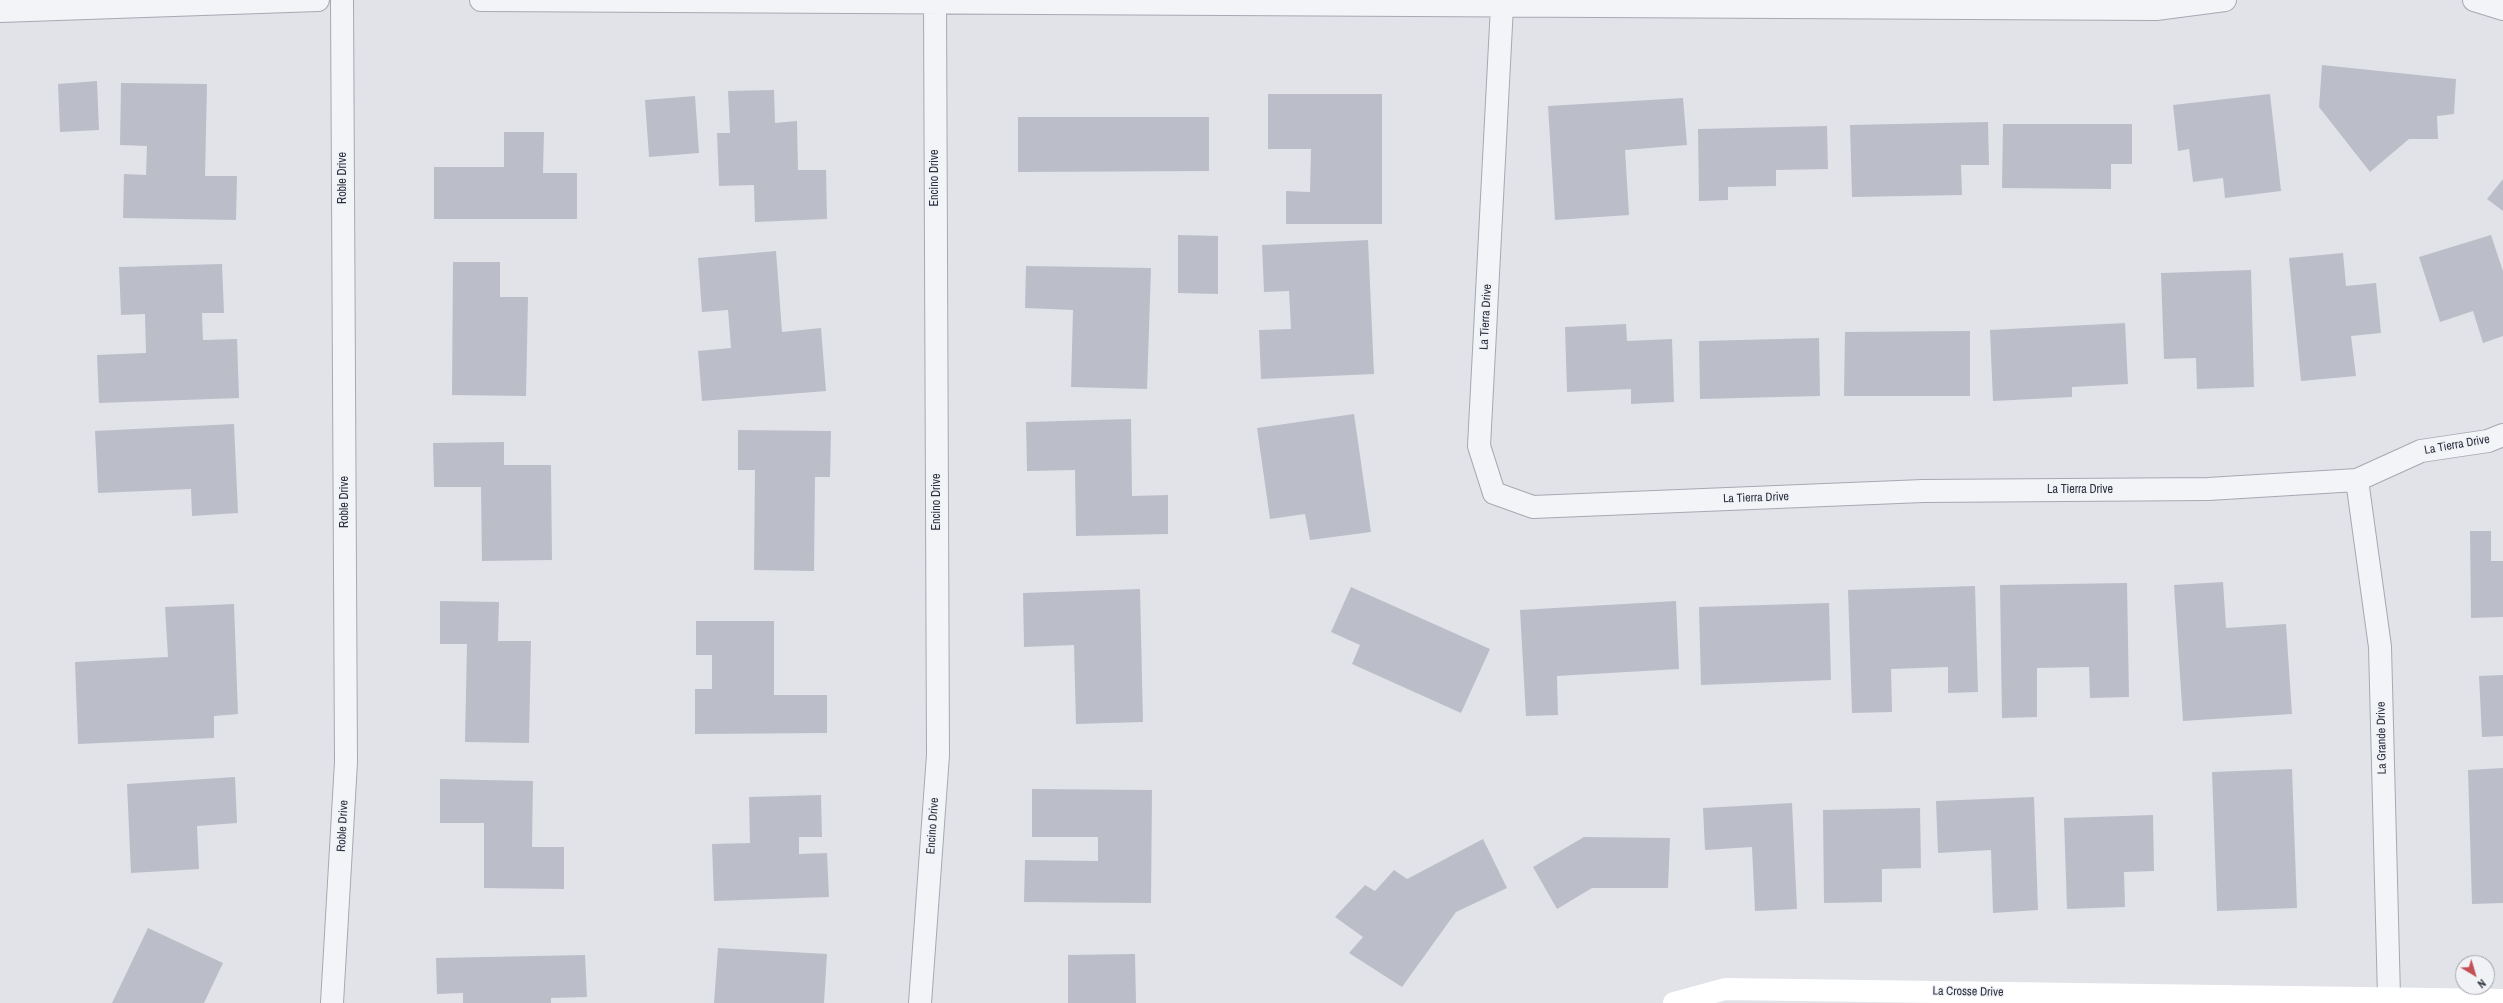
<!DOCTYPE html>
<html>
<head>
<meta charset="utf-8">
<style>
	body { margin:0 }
	#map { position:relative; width:2503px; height:1003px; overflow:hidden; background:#e1e3e8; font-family:"Archivo Narrow",sans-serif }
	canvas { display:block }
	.north { position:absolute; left:2455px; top:955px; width:40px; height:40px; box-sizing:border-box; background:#f0f2f6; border:1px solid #a1a4ac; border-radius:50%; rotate:142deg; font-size:11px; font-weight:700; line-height:16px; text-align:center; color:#2a2f3e }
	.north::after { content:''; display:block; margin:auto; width:14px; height:18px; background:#c44f54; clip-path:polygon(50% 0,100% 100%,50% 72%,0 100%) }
</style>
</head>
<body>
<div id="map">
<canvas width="2503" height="1003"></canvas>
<div class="north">N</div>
</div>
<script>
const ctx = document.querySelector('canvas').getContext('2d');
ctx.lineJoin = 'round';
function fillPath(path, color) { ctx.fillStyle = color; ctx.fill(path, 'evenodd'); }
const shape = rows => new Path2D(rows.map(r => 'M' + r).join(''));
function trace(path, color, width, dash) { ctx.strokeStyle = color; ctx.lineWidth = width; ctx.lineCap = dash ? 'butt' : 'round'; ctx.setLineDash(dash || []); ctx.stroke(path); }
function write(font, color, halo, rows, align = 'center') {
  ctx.font = font + ' "Archivo Narrow",sans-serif'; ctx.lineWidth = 3; ctx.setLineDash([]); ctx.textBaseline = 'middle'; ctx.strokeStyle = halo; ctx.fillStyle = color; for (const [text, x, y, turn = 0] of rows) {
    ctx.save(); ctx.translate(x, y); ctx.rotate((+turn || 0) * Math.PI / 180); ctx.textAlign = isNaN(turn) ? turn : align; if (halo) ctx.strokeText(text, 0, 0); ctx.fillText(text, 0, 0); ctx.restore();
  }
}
const building = shape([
	[2322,65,2456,79,2454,114,2437,116,2438,139,2409,139,2370,172,2319,107],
	[97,81,99,130,60,132,58,84],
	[121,83,207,84,205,176,237,176,236,220,123,218,124,174,146,175,147,146,120,145],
	[774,90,775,123,797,121,798,170,826,170,827,219,755,222,754,185,719,186,717,133,730,133,728,91],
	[1268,94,1382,94,1382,224,1286,224,1286,191,1310,192,1311,149,1268,149],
	[2270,94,2281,191,2225,198,2223,178,2193,182,2189,149,2178,151,2173,105],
	[695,96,699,153,649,157,645,100],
	[1683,98,1687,145,1625,150,1629,215,1555,220,1548,106],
	[1018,117,1209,117,1209,171,1018,172],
	[1988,122,1989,165,1961,165,1962,195,1852,197,1850,125],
	[2003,124,2132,124,2132,164,2111,164,2111,189,2002,188],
	[1827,126,1828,169,1776,170,1776,186,1728,187,1728,200,1699,201,1698,129],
	[504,132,544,132,543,173,577,173,577,219,434,219,434,167,504,167],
	[2503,179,2503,211,2487,199],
	[1178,235,1218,236,1218,294,1178,293],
	[2491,235,2503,271,2503,336,2483,343,2473,311,2440,322,2419,257],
	[1368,240,1374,374,1261,379,1259,330,1291,329,1289,291,1264,292,1262,245],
	[776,251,782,332,821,328,826,391,702,401,698,351,731,348,728,310,702,312,698,258],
	[2343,253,2346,286,2376,283,2381,333,2351,336,2356,376,2301,381,2289,258],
	[453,262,500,262,500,297,528,297,526,396,452,395],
	[222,264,224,313,202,313,203,340,237,339,239,398,99,403,97,355,146,353,145,314,121,315,119,267],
	[1026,266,1151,268,1147,389,1071,387,1073,310,1025,308],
	[2251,270,2254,387,2197,389,2196,358,2164,359,2161,273],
	[2125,323,2128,384,2072,387,2072,397,1993,401,1990,330],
	[1626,324,1627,341,1672,339,1674,402,1631,404,1631,389,1567,392,1565,327],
	[1970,331,1970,396,1844,396,1845,332],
	[1819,338,1820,396,1700,399,1699,341],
	[1354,414,1371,532,1310,540,1305,514,1270,519,1257,428],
	[1131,419,1132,496,1168,495,1168,534,1076,536,1075,470,1027,471,1026,422],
	[234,424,238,513,192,516,191,489,98,493,95,431],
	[738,430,831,431,830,477,815,477,814,571,754,570,755,470,738,470],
	[504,442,504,465,551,465,552,560,482,561,481,487,434,487,433,443],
	[2470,531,2491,531,2491,561,2503,561,2503,617,2471,618],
	[2223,582,2226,628,2286,624,2292,714,2183,721,2174,585],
	[2127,583,2129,697,2090,698,2089,667,2037,668,2037,717,2002,718,2000,585],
	[1975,586,1978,692,1948,693,1948,667,1891,669,1892,712,1852,713,1848,590],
	[1351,587,1490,649,1461,713,1352,664,1360,645,1331,632],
	[1140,589,1143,722,1076,724,1074,645,1024,647,1023,593],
	[440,601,499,602,498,641,531,641,529,743,465,742,467,644,440,644],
	[1676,601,1679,669,1557,676,1558,715,1526,716,1520,610],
	[1829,603,1831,680,1701,685,1699,607],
	[234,604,238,714,214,716,214,738,78,744,75,662,168,657,165,607],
	[696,621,774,621,774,695,827,695,827,733,695,734,695,689,712,689,712,655,696,655],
	[2503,675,2503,736,2482,737,2479,676],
	[2503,768,2503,903,2472,904,2468,770],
	[2292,769,2297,908,2217,911,2212,772],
	[235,777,237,823,197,826,199,869,131,873,127,784],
	[440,779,533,781,532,847,564,847,564,889,484,888,484,823,440,823],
	[1032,789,1152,790,1151,903,1024,902,1025,860,1098,861,1098,837,1032,837],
	[821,795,822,837,799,837,799,854,827,853,829,897,714,901,712,844,750,843,749,797],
	[2034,797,2038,910,1993,913,1991,850,1938,853,1936,801],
	[1792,803,1797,909,1755,911,1752,847,1705,850,1703,808],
	[1920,808,1921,868,1882,869,1882,902,1824,903,1823,810],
	[2153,815,2154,871,2124,872,2125,907,2067,909,2064,818],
	[1584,837,1670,838,1668,888,1592,888,1557,909,1533,867],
	[1483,839,1507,888,1456,912,1402,987,1349,953,1363,937,1335,917,1365,885,1375,891,1394,870,1407,879],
	[148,928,223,963,204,1003,112,1003],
	[718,948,827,954,824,1003,714,1003],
	[1135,954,1136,1003,1068,1003,1068,955],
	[585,955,587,997,551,998,551,1003,463,1003,463,993,437,994,436,958]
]);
const street = shape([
	[481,0,2156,9,2225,0],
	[2474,0,2503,9],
	[1502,6,1479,446,1494,493,1533,507,1923,491,2208,489,2357,480,2421,451,2488,441,2503,435],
	[0,11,318,0],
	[2357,480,2380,647,2389,997],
	[332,1003,346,762,342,0],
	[920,1003,938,755,935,0]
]);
const secondary = shape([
	[1674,1003,1725,989,2503,1000]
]);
const streetNames = [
	["Roble Drive",343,178,-90],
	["Encino Drive",935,178,-90],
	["La Tierra Drive",1486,317,-87],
	["La Tierra Drive",2457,445,-10],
	["La Tierra Drive",2080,490],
	["La Tierra Drive",1756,498,-2],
	["Roble Drive",345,502,-90],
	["Encino Drive",937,502,-90],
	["La Grande Drive",2382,738,-91],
	["Roble Drive",343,826,-87],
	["Encino Drive",933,826,-86],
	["La Crosse Drive",1968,992,1]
];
fillPath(building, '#bbbec8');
trace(street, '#a6a9b2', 24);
trace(street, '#f3f4f7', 22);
trace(secondary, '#fff', 22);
write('12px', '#2a2f3e', '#f0f2f6', streetNames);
</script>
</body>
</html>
